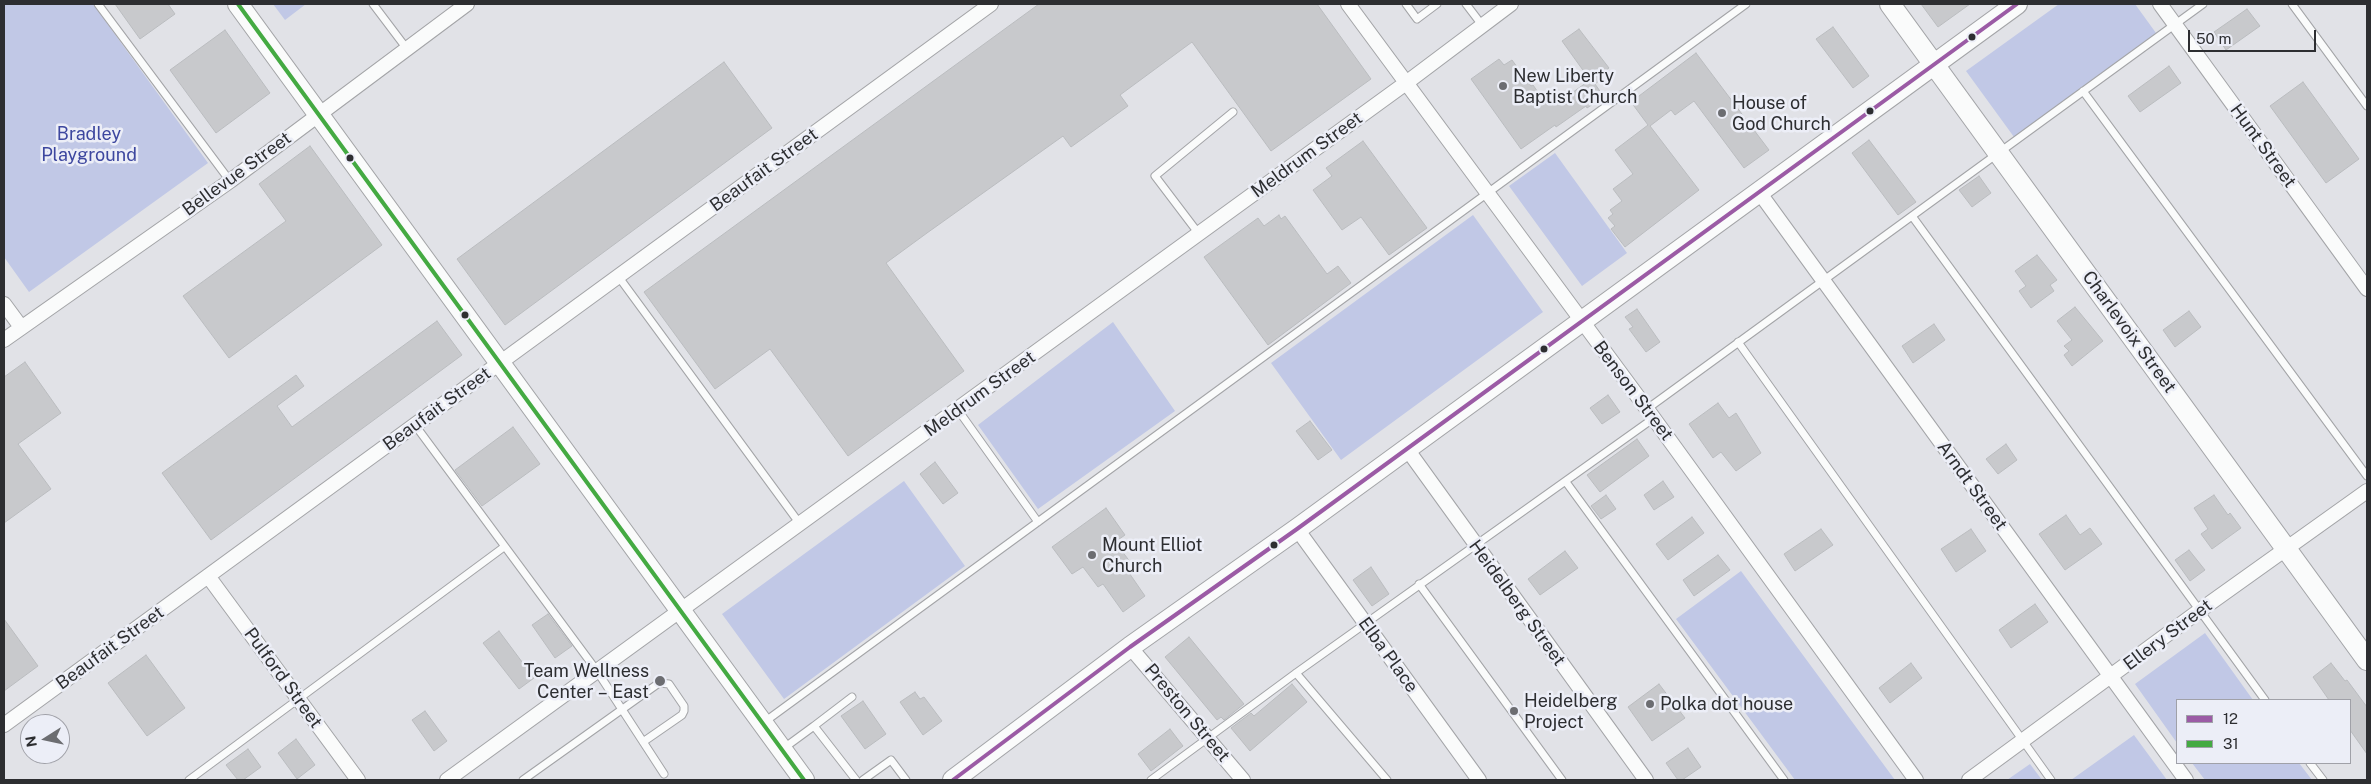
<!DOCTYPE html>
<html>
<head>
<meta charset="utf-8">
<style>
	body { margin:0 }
	#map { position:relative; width:2371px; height:784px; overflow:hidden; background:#e1e2e7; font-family:"Public Sans",sans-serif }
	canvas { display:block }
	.frame { position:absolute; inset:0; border:5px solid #2d2e31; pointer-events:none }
	.legend { position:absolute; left:2176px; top:699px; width:175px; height:65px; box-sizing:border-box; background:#eceef7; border:1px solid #a0a1a8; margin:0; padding:6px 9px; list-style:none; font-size:15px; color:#2d2e31 }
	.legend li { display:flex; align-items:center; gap:10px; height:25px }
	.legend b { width:25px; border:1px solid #a0a1a8 }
	.north { position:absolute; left:20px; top:714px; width:50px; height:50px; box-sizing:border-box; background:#eceef7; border:1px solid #a0a1a8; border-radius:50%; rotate:260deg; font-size:14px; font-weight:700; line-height:20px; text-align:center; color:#2d2e31 }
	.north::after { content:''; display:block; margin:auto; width:18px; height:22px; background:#6c6d71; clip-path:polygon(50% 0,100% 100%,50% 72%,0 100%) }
	.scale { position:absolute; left:2188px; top:30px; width:128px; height:22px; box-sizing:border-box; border:2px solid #2d2e31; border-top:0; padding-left:6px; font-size:15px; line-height:18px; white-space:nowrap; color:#2d2e31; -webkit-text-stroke:4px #eceef7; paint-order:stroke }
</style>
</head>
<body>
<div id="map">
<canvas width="2371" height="784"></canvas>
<div class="frame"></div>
<ul class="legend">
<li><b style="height:6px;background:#9b5ba5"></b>12</li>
<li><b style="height:6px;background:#44aa42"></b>31</li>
</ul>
<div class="north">N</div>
<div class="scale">50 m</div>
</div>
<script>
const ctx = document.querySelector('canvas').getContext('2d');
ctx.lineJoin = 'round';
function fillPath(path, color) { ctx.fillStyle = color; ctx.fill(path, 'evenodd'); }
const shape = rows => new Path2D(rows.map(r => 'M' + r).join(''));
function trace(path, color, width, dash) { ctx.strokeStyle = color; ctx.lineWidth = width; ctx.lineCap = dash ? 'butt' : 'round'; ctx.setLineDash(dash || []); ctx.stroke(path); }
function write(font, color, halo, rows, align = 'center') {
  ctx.font = font + ' "Public Sans",sans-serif'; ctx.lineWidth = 5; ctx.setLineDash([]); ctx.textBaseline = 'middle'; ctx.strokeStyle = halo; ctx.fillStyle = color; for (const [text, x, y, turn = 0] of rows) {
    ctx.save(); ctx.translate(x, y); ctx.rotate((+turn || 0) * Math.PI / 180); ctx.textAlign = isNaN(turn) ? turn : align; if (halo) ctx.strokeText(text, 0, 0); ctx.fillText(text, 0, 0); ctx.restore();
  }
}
const green = shape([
	[4,4,93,4,208,163,29,292,4,257],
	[273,4,306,4,285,20],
	[2059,4,2135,4,2156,33,2014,137,1966,71],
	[1555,153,1627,253,1582,286,1509,186],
	[1473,215,1543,312,1341,460,1271,363],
	[1113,322,1175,411,1038,509,978,425],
	[904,481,965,566,784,699,722,614],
	[1741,571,1895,780,1795,780,1676,619],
	[2205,633,2253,700,2177,700,2177,743,2135,684],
	[2134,735,2167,780,2071,780],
	[2192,763,2299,763,2312,780,2205,780],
	[2030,764,2042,780,2007,780]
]);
const building = shape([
	[115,4,168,4,175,14,140,39,115,4],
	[1039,4,1317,4,1371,79,1271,151,1192,42,1120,95,1128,106,1071,147,1063,136,927,233,886,263,964,371,848,456,770,349,715,389,644,292,1039,4],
	[1921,4,1970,4,1938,27,1921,4],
	[2247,9,2260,26,2226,50,2214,32,2247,9],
	[1833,27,1869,76,1853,88,1816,39,1833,27],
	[1579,29,1609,68,1602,73,1605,76,1595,84,1604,97,1587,108,1586,106,1556,127,1555,125,1521,149,1471,79,1499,59,1504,65,1512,60,1531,86,1533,85,1540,95,1545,92,1555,105,1590,80,1562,41,1579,29],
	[225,30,270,93,216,133,170,70,225,30],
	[1696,53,1769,150,1744,168,1694,101,1675,115,1671,110,1650,126,1699,190,1625,247,1611,229,1615,226,1608,218,1613,214,1610,210,1622,201,1613,189,1633,174,1615,150,1648,125,1631,102,1696,53],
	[724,62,772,128,505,325,457,259,724,62],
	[2169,66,2181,83,2140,112,2128,96,2169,66],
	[2303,82,2359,159,2326,183,2270,106,2303,82],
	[1869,140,1916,202,1898,215,1852,153,1869,140],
	[1363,141,1427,228,1389,255,1361,217,1342,230,1313,190,1332,176,1326,168,1363,141],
	[310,146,382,245,229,358,183,296,286,221,259,184,310,146],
	[1979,176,1991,193,1972,207,1959,190,1979,176],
	[1279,215,1281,219,1285,216,1327,274,1338,266,1351,283,1268,345,1204,257,1258,218,1264,226,1279,215],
	[2037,255,2057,280,2050,285,2054,291,2031,308,2019,291,2026,286,2015,271,2037,255],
	[2075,307,2103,341,2072,366,2064,355,2069,351,2064,346,2072,340,2057,321,2075,307],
	[1637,309,1660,342,1646,352,1629,329,1633,327,1625,317,1637,309],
	[2189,311,2201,327,2175,347,2163,330,2189,311],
	[437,321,462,355,211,540,162,473,296,375,304,386,277,406,292,427,437,321],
	[1934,324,1945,340,1913,363,1902,346,1934,324],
	[25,362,61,413,18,444,51,489,4,523,4,377,25,362],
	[1608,395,1620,412,1602,424,1590,408,1608,395],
	[1718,403,1729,418,1736,413,1761,453,1736,471,1721,452,1713,458,1689,424,1718,403],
	[1310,421,1332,450,1318,460,1296,431,1310,421],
	[513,427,540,464,482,506,455,470,513,427],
	[1637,439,1649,456,1600,492,1587,475,1637,439],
	[2006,444,2017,460,1998,474,1986,459,2006,444],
	[935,462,958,493,943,504,920,474,935,462],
	[1663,481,1674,497,1654,510,1644,495,1663,481],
	[1606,495,1616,509,1601,519,1591,506,1606,495],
	[2214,495,2228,515,2230,513,2241,528,2212,549,2201,534,2208,529,2194,508,2214,495],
	[1106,508,1125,535,1115,542,1131,563,1125,567,1145,596,1123,612,1103,584,1098,587,1083,567,1072,574,1052,547,1106,508],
	[2066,515,2080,535,2090,528,2102,544,2065,570,2039,534,2066,515],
	[1692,517,1704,533,1668,560,1656,544,1692,517],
	[1821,529,1833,545,1795,571,1784,554,1821,529],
	[1971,529,1986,551,1956,572,1941,549,1971,529],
	[2189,550,2205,570,2190,581,2175,560,2189,550],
	[1565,551,1578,568,1540,595,1528,579,1565,551],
	[1718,555,1730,570,1694,596,1683,580,1718,555],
	[1371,567,1389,594,1372,606,1353,580,1371,567],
	[2035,604,2048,622,2011,648,1999,630,2035,604],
	[548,614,572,646,555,658,532,625,548,614],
	[4,619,38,666,4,691,4,619],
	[499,631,534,678,519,689,483,643,499,631],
	[1189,637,1244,704,1224,720,1221,717,1217,720,1165,657,1189,637],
	[146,655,185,708,147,736,108,683,146,655],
	[1911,663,1922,678,1890,703,1879,688,1911,663],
	[2331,663,2345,681,2347,680,2367,707,2367,754,2350,730,2350,700,2329,700,2313,677,2331,663],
	[1292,684,1307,702,1250,751,1231,728,1251,713,1254,716,1292,684],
	[1659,684,1685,718,1652,741,1628,707,1659,684],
	[915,692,920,699,924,697,942,721,923,735,900,702,915,692],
	[863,701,886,734,865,749,841,716,863,701],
	[425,711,447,741,434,751,412,720,425,711],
	[1170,729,1183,746,1151,771,1138,754,1170,729],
	[296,739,315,765,297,779,278,753,296,739],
	[1688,748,1701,767,1682,780,1678,780,1666,763,1688,748],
	[248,749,261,767,243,780,238,780,226,765,248,749]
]);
const lane = shape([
	[98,4,230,181],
	[373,4,407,49],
	[1406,4,1417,19,1437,4],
	[1466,4,1482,25],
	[2292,4,2367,106],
	[2083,91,2367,476],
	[1912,216,2265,700],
	[1199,234,1155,176,1233,112],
	[618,276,800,524],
	[1738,342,2051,780],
	[1647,409,2203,4],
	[958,410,1038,522],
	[415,425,597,671,664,774],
	[1566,482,1784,780],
	[1419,584,1562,780],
	[1296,673,1387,780],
	[852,697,814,726,856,780],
	[763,723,1746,4],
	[784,748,814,726],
	[2310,763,2323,780],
	[189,780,504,547],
	[523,780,659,683,669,684,684,706,684,711,682,715,643,742],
	[863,780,891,760,906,780],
	[1151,780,1296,673,1654,418]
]);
const street = shape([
	[1348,4,1647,409,1916,780],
	[2160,4,2367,289],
	[1759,192,2186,780],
	[4,304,21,327],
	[4,340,230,181,467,4],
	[1407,449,1646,780],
	[1297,529,1479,780],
	[208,576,358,780],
	[1130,647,1243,780],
	[4,725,991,4],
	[447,780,1406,83,1511,4],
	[1969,780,2199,611,2367,491]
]);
const secondary = shape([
	[238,4,804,780],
	[1890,4,2367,660],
	[953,780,1130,647,1297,529,2017,4]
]);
const bus1 = shape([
	[953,780,1130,647,1297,529,2017,4]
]);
const bus2 = shape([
	[238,4,804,780]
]);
const markers = [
	[1972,37,4.5,"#2d2e31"],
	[1503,86,5,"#6c6d71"],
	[1870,111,4.5,"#2d2e31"],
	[1722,113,5,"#6c6d71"],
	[350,158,4.5,"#2d2e31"],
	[465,315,4.5,"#2d2e31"],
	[1544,349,4.5,"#2d2e31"],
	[1274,545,4.5,"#2d2e31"],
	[1092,555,5,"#6c6d71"],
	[660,681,6,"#6c6d71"],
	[1650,704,5,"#6c6d71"],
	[1514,711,5,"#6c6d71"]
];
const poiNames = [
	["New Liberty",1513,76],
	["Baptist Church",1513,97],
	["House of",1732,103],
	["God Church",1732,124],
	["Mount Elliot",1102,545],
	["Church",1102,566],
	["Team Wellness",649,671,"right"],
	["Center – East",649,692,"right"],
	["Heidelberg",1524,701],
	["Project",1524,722],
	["Polka dot house",1660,704]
];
const parkNames = [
	["Bradley",89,134],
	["Playground",89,155]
];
const streetNames = [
	["Hunt Street",2263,146,54],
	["Meldrum Street",1307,155,-36],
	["Beaufait Street",764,170,-36],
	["Bellevue Street",237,174,-36],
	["Charlevoix Street",2129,332,54],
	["Benson Street",1633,391,53],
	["Meldrum Street",980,394,-36],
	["Beaufait Street",437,409,-36],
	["Arndt Street",1972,486,54],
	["Heidelberg Street",1517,603,54],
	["Ellery Street",2168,635,-37],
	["Beaufait Street",110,648,-36],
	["Elba Place",1388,655,54],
	["Pulford Street",283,678,54],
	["Preston Street",1187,713,50]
];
fillPath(green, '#c1c8e6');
fillPath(building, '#c8c9cc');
trace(building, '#babcbf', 1);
trace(lane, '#a3a4a7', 9);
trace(street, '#a3a4a7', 16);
trace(secondary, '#a3a4a7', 22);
trace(lane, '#fafbfb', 7);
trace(street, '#fafbfb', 14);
trace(secondary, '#fafbfb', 20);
trace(bus1, '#9b5ba5', 4);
trace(bus2, '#44aa42', 4);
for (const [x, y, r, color] of markers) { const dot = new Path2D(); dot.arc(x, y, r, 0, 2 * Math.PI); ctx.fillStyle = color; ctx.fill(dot); trace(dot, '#eceef7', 2); }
write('18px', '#2d2e31', '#eceef7', poiNames, 'left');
write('18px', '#3d479f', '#eceef7', parkNames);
write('18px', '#2d2e31', '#eceef7', streetNames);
</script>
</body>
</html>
